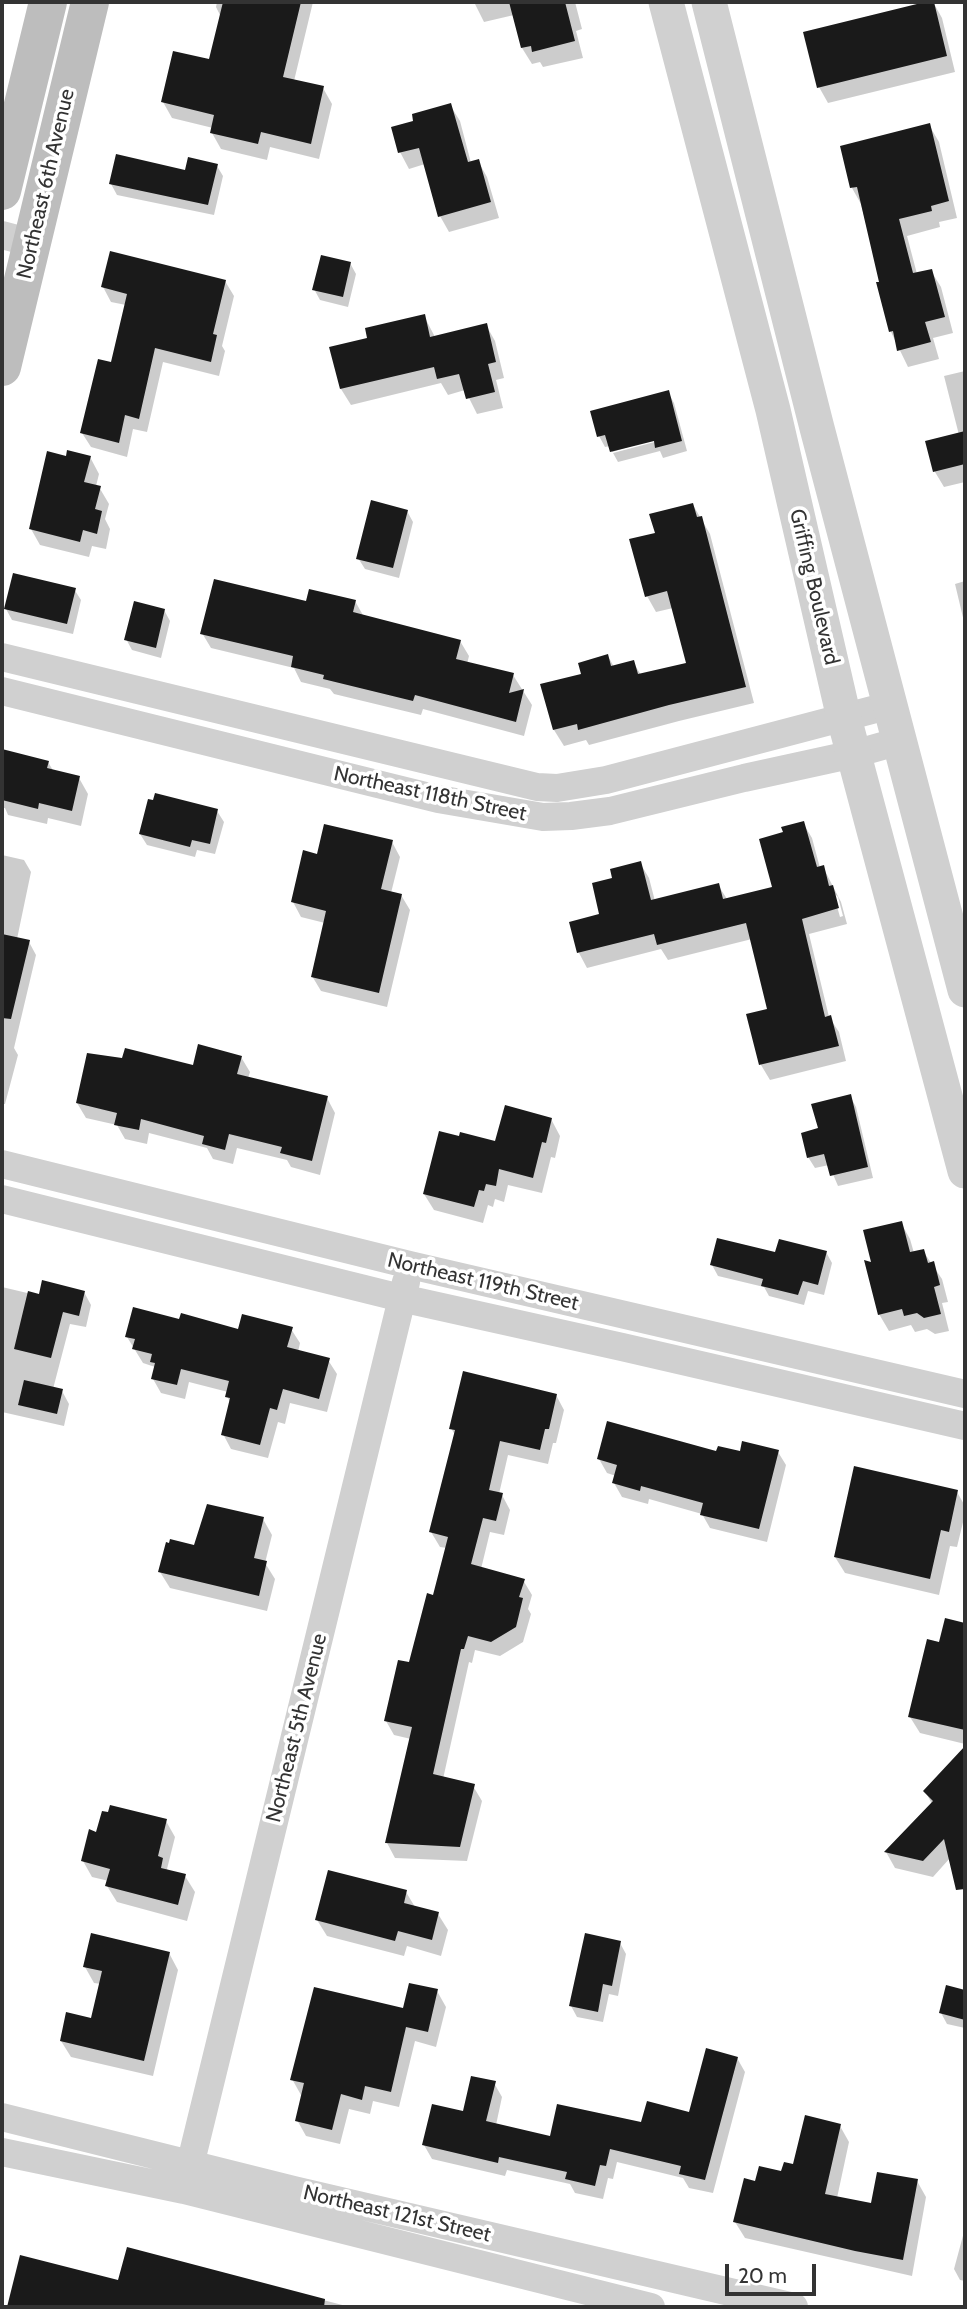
<!DOCTYPE html>
<html>
<head>
<meta charset="utf-8">
<style>
	body { margin:0 }
	#map { position:relative; width:967px; height:2309px; overflow:hidden; background:#fff; font-family:Cabin,sans-serif }
	canvas { display:block }
	.frame { position:absolute; inset:0; border:4px solid #333; pointer-events:none }
	.scale { position:absolute; left:725px; top:2264px; width:91px; height:32px; box-sizing:border-box; border:4px solid #333; border-top:0; padding-left:9px; font-size:21px; line-height:24px; white-space:nowrap; color:#333; -webkit-text-stroke:5px #fff; paint-order:stroke }
</style>
</head>
<body>
<div id="map">
<canvas width="967" height="2309"></canvas>
<div class="frame"></div>
<div class="scale">20 m</div>
</div>
<script>
const ctx = document.querySelector('canvas').getContext('2d');
ctx.lineJoin = 'round';
function fillPath(path, color) { ctx.fillStyle = color; ctx.fill(path, 'evenodd'); }
const shape = rows => new Path2D(rows.map(r => 'M' + r).join(''));
function trace(path, color, width, dash) { ctx.strokeStyle = color; ctx.lineWidth = width; ctx.lineCap = dash ? 'butt' : 'round'; ctx.setLineDash(dash || []); ctx.stroke(path); }
function write(font, color, halo, rows, align = 'center') {
  ctx.font = font + ' Cabin,sans-serif'; ctx.lineWidth = 7; ctx.setLineDash([]); ctx.textBaseline = 'middle'; ctx.strokeStyle = halo; ctx.fillStyle = color; for (const [text, x, y, turn = 0] of rows) {
    ctx.save(); ctx.translate(x, y); ctx.rotate((+turn || 0) * Math.PI / 180); ctx.textAlign = isNaN(turn) ? turn : align; if (halo) ctx.strokeText(text, 0, 0); ctx.fillText(text, 0, 0); ctx.restore();
  }
}
const shadow = shape([
	[217,2,313,2,294,81,323,88,332,104,319,159,270,147,267,160,221,149,212,133,213,128,172,118,163,102,210,61,221,17,216,7],
	[474,2,575,2,582,29,576,31,583,58,543,67,540,62,532,64,522,48,514,15,484,22],
	[933,2,942,18,955,72,828,103,819,87,805,33],
	[450,105,460,121,471,163,478,161,487,177,499,218,449,232,440,216,425,164,409,169,400,152,416,122],
	[929,125,939,142,957,218,939,222,940,227,907,236,917,274,931,271,941,287,953,333,933,338,939,359,908,367,891,332,878,284,881,283,861,204,852,188],
	[217,166,223,176,214,215,117,195,111,184],
	[350,263,356,274,348,307,320,300,314,289],
	[225,281,234,296,222,346,225,351,219,376,163,362,147,432,133,429,127,457,91,447,82,433,112,364,126,305,111,302,103,287],
	[424,316,435,337,486,325,495,341,504,378,496,380,503,408,477,414,465,390,448,395,441,383,351,405,341,389,331,348,369,339],
	[965,371,965,482,944,487,935,472,928,442,959,435,944,376],
	[668,392,674,403,687,451,663,458,660,451,618,462,613,453,662,440,662,437,612,452,610,446,605,447,599,436],
	[90,457,99,474,96,486,99,487,109,504,105,519,110,529,106,549,92,546,89,557,40,545,31,529,67,458],
	[693,505,710,534,754,703,679,721,589,745,586,740,564,746,554,730,583,675,608,656,614,667,633,662,641,675,688,665,673,608,656,612,647,596],
	[407,511,413,522,399,578,365,569,358,558],
	[965,581,965,626,955,584],
	[74,589,81,600,73,634,12,620,6,609],
	[355,601,364,617,460,641,469,656,467,664,513,675,532,705,524,736,423,709,421,715,334,694,330,689,301,682,294,668,211,648,202,633,307,603],
	[164,610,170,621,161,658,132,650,126,639],
	[2,751,48,762,54,772,79,778,88,794,81,826,48,818,47,824,8,815,5,808,2,808],
	[217,811,224,822,215,854,197,850,195,857,147,845,140,834],
	[803,823,812,838,820,868,823,867,841,902,847,924,809,934,829,1017,839,1032,846,1061,770,1080,761,1065,748,1016,769,1011,752,939,668,960,661,949,587,968,579,953,602,916,614,879,640,863,649,878,655,901,718,885,727,899,774,888,785,833],
	[833,892,838,897,843,916,840,917],
	[392,842,400,857,391,893,401,895,410,910,387,1007,321,991,312,976,325,923,301,917,293,902,318,856],
	[2,855,24,860,31,872,17,939,29,942,36,955,14,1048,18,1055,5,1104,2,1104],
	[241,1057,250,1072,248,1078,327,1098,335,1113,320,1175,291,1167,287,1160,237,1148,233,1164,213,1159,207,1148,149,1133,147,1144,125,1139,117,1125,86,1118,77,1103,194,1067],
	[850,1096,856,1107,873,1178,838,1186,829,1165,815,1168,808,1157,820,1129],
	[551,1119,560,1136,555,1158,551,1157,542,1193,508,1185,504,1202,495,1199,493,1207,488,1205,483,1223,434,1210,424,1194,496,1143],
	[901,1223,910,1239,914,1253,923,1251,942,1279,948,1302,942,1303,949,1331,935,1334,927,1329,915,1332,911,1325,889,1331,879,1314,873,1264],
	[826,1252,832,1263,824,1295,808,1291,804,1305,769,1296,764,1287,718,1276,712,1265,776,1254],
	[2,1287,40,1296,84,1292,91,1305,86,1327,70,1324,53,1389,62,1391,69,1404,64,1426,2,1412],
	[181,1321,239,1331,291,1329,300,1343,298,1352,328,1360,337,1374,327,1412,290,1403,285,1424,278,1422,268,1458,231,1449,223,1434,231,1404,227,1396,228,1392,189,1382,185,1399,161,1393,153,1379,155,1367,143,1363,127,1337],
	[556,1395,564,1410,556,1443,553,1443,548,1464,508,1455,499,1494,502,1495,510,1510,504,1535,490,1532,481,1569,523,1580,532,1595,528,1609,531,1614,523,1642,500,1656,475,1650,472,1663,469,1662,443,1779,473,1786,482,1801,467,1861,395,1858,387,1843,411,1739,394,1735,386,1721,410,1664,434,1597,447,1548,440,1547,431,1532,455,1435,451,1428],
	[778,1452,786,1465,767,1542,710,1528,702,1514,649,1499,648,1504,622,1497,614,1483,616,1476,607,1473,599,1459],
	[957,1492,965,1506,965,1514,957,1547,950,1546,939,1595,845,1573,835,1557],
	[263,1519,272,1535,265,1563,275,1579,267,1611,170,1588,160,1572,195,1547],
	[946,1620,965,1624,965,1744,920,1733,910,1717,940,1644],
	[965,1749,965,1888,963,1887,950,1858,933,1877,895,1868,886,1852,932,1804,925,1791],
	[166,1821,175,1837,167,1869,169,1872,185,1876,195,1892,187,1921,117,1902,107,1886,109,1881,92,1877,83,1861],
	[406,1892,415,1907,438,1914,448,1930,441,1956,407,1946,404,1956,327,1936,317,1920],
	[620,1943,626,1954,618,1996,609,1994,603,2022,577,2017,571,2006],
	[169,1953,178,1970,153,2076,71,2057,61,2041,92,2020,101,1984,94,1983,85,1967],
	[947,1987,965,1992,965,2028,947,2024,941,2013],
	[437,1991,446,2007,436,2047,415,2041,399,2107,373,2101,370,2114,349,2109,340,2144,306,2136,297,2120,303,2095,301,2095,292,2079],
	[737,2058,745,2072,713,2193,689,2188,683,2178,617,2162,613,2179,608,2178,603,2199,575,2193,570,2184,507,2170,505,2176,432,2159,424,2145,464,2113,494,2083,502,2097,496,2125,551,2138,643,2124,690,2114],
	[840,2126,849,2142,837,2198,872,2205,917,2181,926,2197,912,2276,745,2238,735,2222,757,2183,795,2166],
	[964,2232,965,2232,965,2281,960,2280,954,2269],
	[128,2249,350,2307,9,2307,21,2257,119,2282]
]);
const building = shape([
	[223,2,301,2,283,77,324,86,311,144,261,132,258,144,210,133,214,115,161,102,173,51,209,59],
	[509,2,565,2,575,41,532,52,531,46,521,48],
	[925,2,934,2,947,56,817,88,803,32],
	[451,103,468,162,479,159,491,202,438,217,419,148,398,153,391,127,413,121,412,114],
	[930,123,949,201,931,206,932,211,899,219,913,273,932,269,945,317,925,322,931,342,897,351,893,331,889,332,876,282,879,282,857,187,850,188,840,146],
	[116,154,185,170,188,157,218,164,208,205,109,184],
	[110,251,226,280,213,334,217,335,211,362,155,348,139,419,125,415,119,443,80,433,98,359,111,362,127,294,101,287],
	[321,255,351,262,343,297,312,290],
	[425,314,430,337,487,323,496,362,488,364,495,392,466,399,459,374,437,379,434,367,340,389,329,347,367,338,365,328],
	[669,390,682,441,655,448,654,441,610,452,605,435,597,437,590,411],
	[965,431,965,464,933,472,925,441],
	[67,450,91,456,84,482,101,486,95,509,102,511,97,534,83,530,80,542,29,529,47,451,66,456],
	[371,500,408,510,393,568,356,559],
	[693,503,697,517,702,516,746,687,669,705,578,730,577,724,553,730,540,684,581,674,578,663,608,654,611,666,634,660,638,674,686,663,667,591,645,597,629,539,655,533,649,514],
	[13,573,76,588,67,624,4,609],
	[214,579,306,601,309,589,356,600,353,612,461,640,456,659,514,673,509,693,524,689,516,722,415,695,413,701,323,679,324,675,291,667,293,656,200,634],
	[134,601,165,609,156,648,124,640],
	[2,749,49,761,47,768,80,776,72,811,39,803,38,809,2,800],
	[155,793,218,809,210,844,192,840,190,847,139,834,148,799,153,800],
	[804,821,817,867,824,865,829,886,833,885,839,908,802,919,825,1017,831,1015,839,1046,759,1065,746,1014,767,1009,746,923,657,945,654,934,577,953,569,922,599,914,592,883,612,878,610,869,641,861,651,900,719,883,723,899,772,887,759,839,783,832,781,827],
	[324,824,393,840,381,889,402,894,379,993,311,977,326,911,291,902,303,850,317,854],
	[2,934,30,940,11,1019,2,1018],
	[198,1044,242,1056,237,1074,328,1096,312,1161,280,1153,282,1147,229,1134,225,1150,202,1144,204,1136,141,1119,139,1130,114,1125,117,1113,76,1103,87,1053,122,1058,125,1048,193,1065],
	[851,1094,868,1167,830,1176,824,1154,807,1158,801,1133,818,1128,811,1104],
	[505,1105,552,1118,546,1143,542,1142,533,1178,499,1169,496,1186,486,1184,484,1191,479,1190,474,1207,423,1194,439,1131,459,1136,460,1132,495,1141],
	[902,1221,910,1252,924,1249,928,1263,934,1261,940,1285,934,1287,941,1314,924,1318,917,1313,904,1316,902,1309,878,1315,864,1260,871,1262,863,1230],
	[717,1238,775,1252,779,1239,827,1251,818,1285,803,1281,798,1295,761,1286,763,1279,710,1265],
	[42,1280,85,1291,79,1316,63,1312,51,1358,14,1349,28,1291,39,1294],
	[133,1307,179,1319,181,1313,238,1329,242,1314,293,1327,287,1347,330,1358,319,1399,283,1389,277,1410,270,1408,260,1445,221,1435,230,1398,225,1397,229,1381,181,1369,177,1385,151,1379,155,1363,150,1362,152,1354,132,1349,135,1339,125,1337],
	[463,1371,557,1394,549,1429,545,1429,540,1450,500,1441,489,1490,503,1493,496,1521,483,1518,471,1564,525,1579,519,1597,523,1598,516,1627,491,1642,468,1636,464,1649,461,1649,433,1774,475,1784,460,1847,385,1843,412,1727,384,1721,398,1660,409,1662,427,1593,433,1595,448,1537,429,1532,455,1430,449,1429],
	[24,1380,63,1389,57,1414,18,1405],
	[607,1421,716,1451,718,1446,740,1451,742,1441,779,1450,759,1529,700,1515,703,1503,641,1486,640,1491,612,1483,617,1465,597,1459],
	[854,1466,958,1490,949,1532,941,1530,930,1579,834,1557],
	[207,1504,264,1517,254,1558,267,1561,259,1596,158,1572,166,1542,169,1543,170,1539,194,1545],
	[945,1618,965,1623,965,1730,908,1717,927,1639,939,1642],
	[965,1746,965,1889,956,1890,944,1839,923,1861,884,1852,933,1801,923,1791],
	[110,1805,167,1819,158,1856,163,1858,161,1868,186,1874,178,1905,105,1886,110,1869,81,1861,89,1829,96,1832,102,1811,108,1812],
	[328,1870,407,1890,404,1903,439,1912,432,1940,398,1931,395,1941,315,1920],
	[91,1933,170,1952,144,2061,60,2041,66,2012,91,2018,102,1971,83,1967],
	[585,1933,621,1941,612,1986,603,1984,598,2012,569,2006],
	[409,1983,438,1989,428,2032,406,2027,391,2092,365,2086,362,2100,341,2094,332,2130,295,2121,304,2083,290,2080,314,1987,403,2008],
	[946,1985,965,1990,965,2020,939,2013],
	[706,2048,738,2057,705,2180,679,2174,681,2166,610,2149,606,2166,600,2165,595,2186,565,2179,567,2172,499,2157,498,2163,422,2145,432,2104,463,2111,471,2076,496,2081,486,2121,550,2136,557,2104,641,2122,647,2101,689,2112],
	[805,2115,841,2124,825,2194,871,2203,877,2172,918,2179,903,2260,855,2251,733,2222,744,2178,755,2181,759,2166,781,2171,784,2162,793,2164],
	[127,2247,325,2299,324,2307,7,2307,20,2255,118,2280]
]);
const minor = shape([
	[2,235,32,243],
	[2,657,537,787,557,788,606,780,891,705],
	[2,691,438,799,543,817,571,816,610,811,744,778,854,754,900,741],
	[2,1164,410,1265,965,1394],
	[2,1199,401,1298,622,1347,965,1426],
	[2,2117,294,2190,794,2307],
	[2,2152,184,2190,651,2307],
	[184,2190,406,1282]
]);
const tertiary = shape([
	[666,2,773,410,844,718,965,1171],
	[709,2,817,428,965,990]
]);
const secondary = shape([
	[2,191,48,2],
	[2,367,90,2]
]);
const streetNames = [
	["Northeast 6th Avenue",46,184,-77],
	["Griffing Boulevard",814,587,77],
	["Northeast 118th Street",430,794,12],
	["Northeast 119th Street",483,1282,13],
	["Northeast 5th Avenue",297,1728,-76],
	["Northeast 121st Street",397,2214,13]
];
fillPath(shadow, '#0003');
fillPath(building, '#1a1a1a');
trace(minor, '#d0d0d0', 28);
trace(tertiary, '#d0d0d0', 35);
trace(secondary, '#bdbdbd', 38);
write('21px', '#333', '#fff', streetNames);
</script>
</body>
</html>
